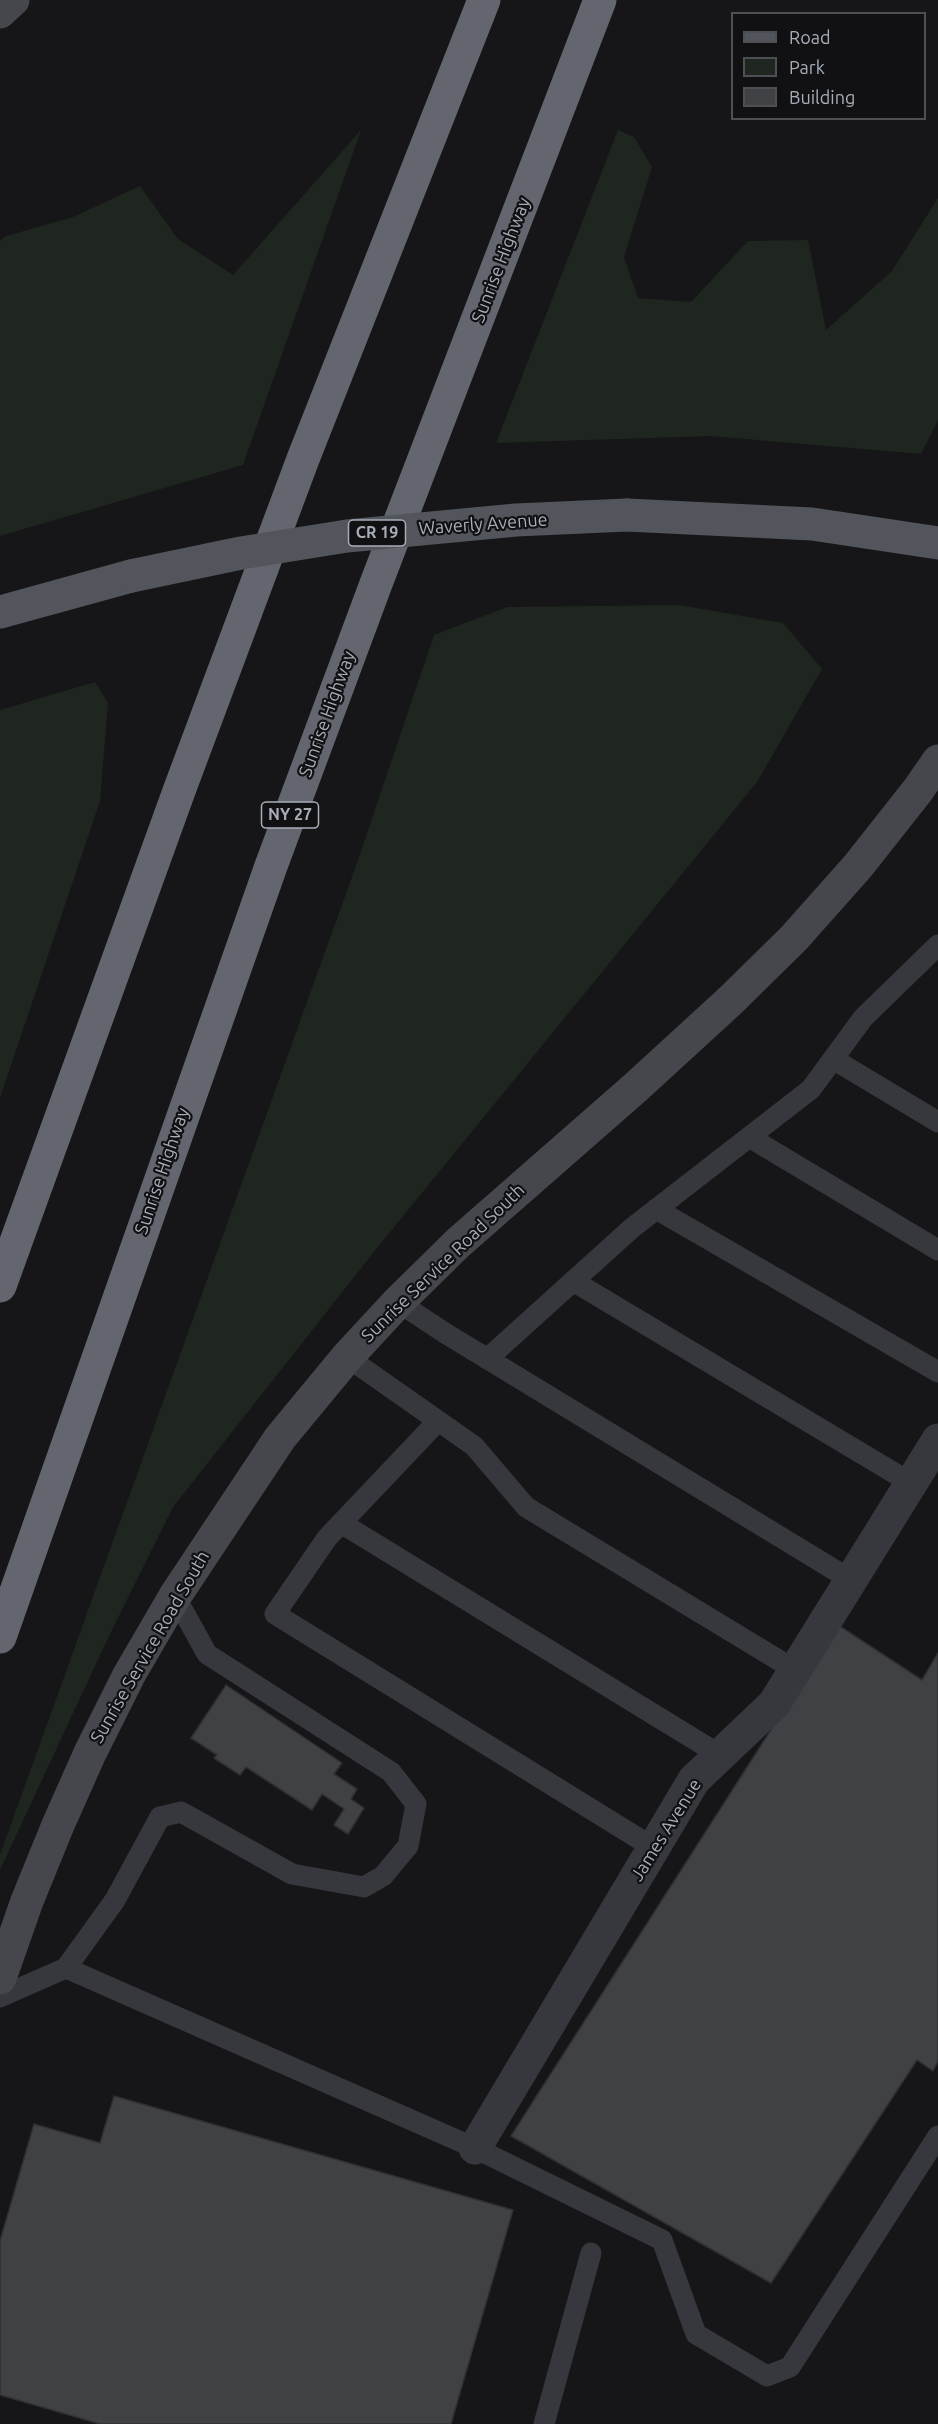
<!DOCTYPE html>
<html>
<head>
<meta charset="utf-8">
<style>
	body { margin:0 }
	#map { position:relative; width:938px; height:2424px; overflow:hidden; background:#161618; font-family:Ubuntu,sans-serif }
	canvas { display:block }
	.legend { position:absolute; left:731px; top:12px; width:195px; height:108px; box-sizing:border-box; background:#111113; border:2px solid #4d4f55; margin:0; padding:8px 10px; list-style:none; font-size:18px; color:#a8adb8 }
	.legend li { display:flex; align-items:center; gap:12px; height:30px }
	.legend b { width:30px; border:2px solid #4d4f55 }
</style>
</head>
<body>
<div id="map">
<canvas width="938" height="2424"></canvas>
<ul class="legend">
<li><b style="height:8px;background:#53555c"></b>Road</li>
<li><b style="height:16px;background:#1e261f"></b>Park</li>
<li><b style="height:16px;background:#404145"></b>Building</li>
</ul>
</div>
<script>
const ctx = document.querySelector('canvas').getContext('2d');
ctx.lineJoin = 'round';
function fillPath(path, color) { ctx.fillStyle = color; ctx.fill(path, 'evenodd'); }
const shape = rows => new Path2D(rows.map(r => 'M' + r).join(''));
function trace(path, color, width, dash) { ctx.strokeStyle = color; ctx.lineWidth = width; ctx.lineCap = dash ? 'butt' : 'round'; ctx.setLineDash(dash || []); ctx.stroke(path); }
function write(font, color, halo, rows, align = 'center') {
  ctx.font = font + ' Ubuntu,sans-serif'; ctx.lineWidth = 4.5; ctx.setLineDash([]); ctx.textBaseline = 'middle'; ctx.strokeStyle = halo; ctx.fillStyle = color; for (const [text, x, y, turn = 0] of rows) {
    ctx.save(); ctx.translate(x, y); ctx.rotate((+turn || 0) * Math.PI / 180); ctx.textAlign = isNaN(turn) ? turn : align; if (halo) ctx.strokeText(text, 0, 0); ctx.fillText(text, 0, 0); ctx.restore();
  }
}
const green = shape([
	[361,130,243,465,0,536,0,241,6,236,73,217,140,186,178,239,233,275],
	[618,130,634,137,652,167,624,257,638,298,691,302,748,241,808,240,826,330,892,271,938,198,938,420,921,454,711,436,496,443],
	[679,605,783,623,822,669,757,782,377,1248,173,1507,109,1636,0,1870,0,1855,357,863,434,635,507,607],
	[95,682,108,703,100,801,0,1098,0,710]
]);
const building = shape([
	[838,1625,922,1680,938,1653,938,2061,933,2071,917,2060,771,2283,511,2136,838,1625],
	[226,1685,342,1763,334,1774,357,1789,351,1799,364,1808,348,1834,334,1825,344,1809,322,1794,312,1810,246,1767,240,1775,214,1758,217,1755,191,1738,226,1685],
	[114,2096,513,2210,451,2424,100,2424,0,2395,0,2241,34,2124,100,2143,114,2096]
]);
const lane = shape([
	[833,1059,938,1122],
	[749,1137,938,1250],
	[656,1209,938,1372],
	[573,1281,911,1483],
	[398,1302,445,1333,851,1580],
	[347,1357,474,1446,526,1507,795,1670],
	[487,1359,632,1228,811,1089,863,1018,938,945],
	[438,1421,327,1538,275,1614,654,1848],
	[341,1523,720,1755],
	[66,1968,115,1900,160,1817,181,1812,292,1874,364,1887,383,1876,408,1846,416,1804,391,1772,207,1654,175,1596],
	[0,1997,66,1968,475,2148,662,2240,696,2334,767,2376,790,2367,938,2136],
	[544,2424,591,2253]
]);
const street = shape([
	[475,2148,694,1780,774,1704,938,1440]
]);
const secondary = shape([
	[0,12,13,0],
	[0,1978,27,1901,58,1825,90,1753,129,1675,175,1596,280,1438,347,1357,398,1302,458,1243,635,1088,731,1000,794,938,858,866,918,790,938,761]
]);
const primary = shape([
	[627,515,812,524,938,543],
	[0,612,131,576]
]);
const highway = shape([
	[0,1286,179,791,303,459,484,0],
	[0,1637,271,866,377,581,600,0]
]);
const primaryBridge = shape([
	[131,576,241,553,347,536,516,520,627,515]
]);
const shields = [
	[377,533,57],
	[290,815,57]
];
const shieldNames = [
	["CR 19",377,533],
	["NY 27",290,815]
];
const streetNames = [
	["Sunrise Highway",501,260,-69],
	["Waverly Avenue",483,524,-4],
	["Sunrise Highway",327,714,-70],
	["Sunrise Highway",162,1171,-71],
	["Sunrise Service Road South",443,1263,-44],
	["Sunrise Service Road South",150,1647,-60],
	["James Avenue",666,1830,-58]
];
fillPath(green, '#1e261f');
fillPath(building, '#404145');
trace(building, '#303034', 1.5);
trace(lane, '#37383d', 21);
trace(street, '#37383d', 33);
trace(secondary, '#45474d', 33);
trace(primary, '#53555c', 33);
trace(highway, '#63666e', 33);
trace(primaryBridge, '#53555c', 33);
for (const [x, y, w] of shields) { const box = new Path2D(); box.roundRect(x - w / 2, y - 13, w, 26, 4.5); ctx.fillStyle = '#111113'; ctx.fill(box); trace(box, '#a8adb8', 1.5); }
write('bold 16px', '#a8adb8', null, shieldNames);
write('18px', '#a8adb8', '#111113', streetNames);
</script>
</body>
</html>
